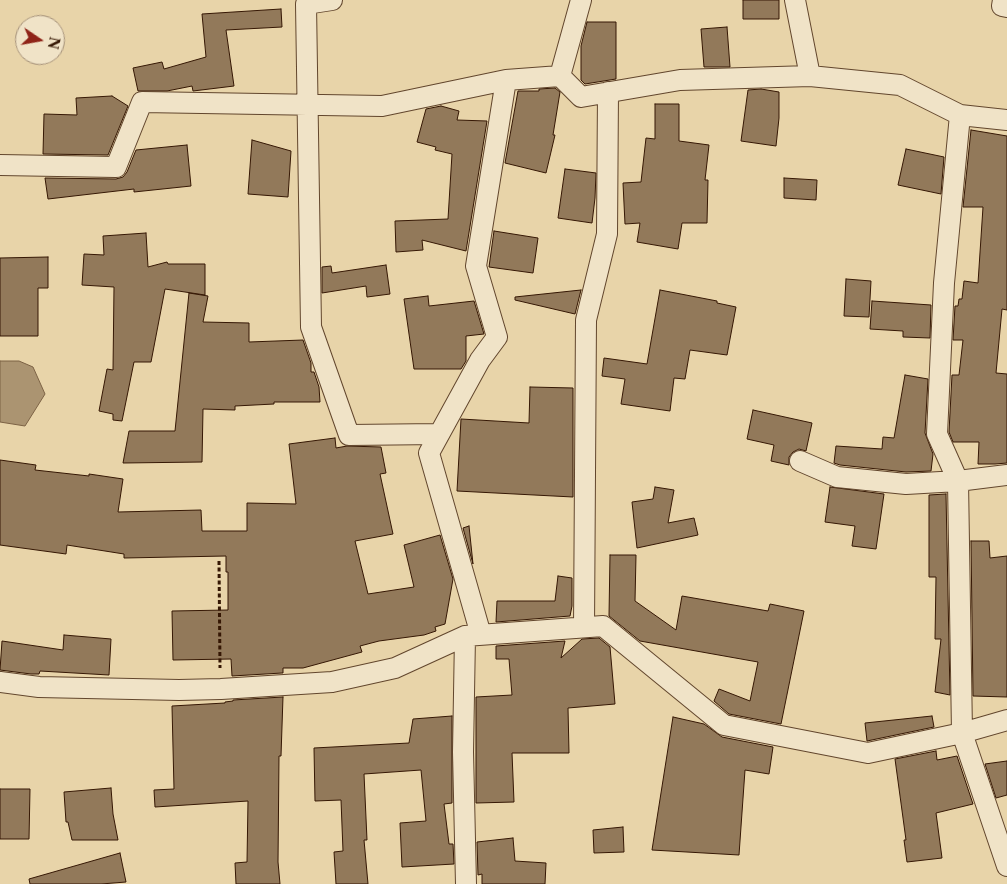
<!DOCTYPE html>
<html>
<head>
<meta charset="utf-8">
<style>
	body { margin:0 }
	#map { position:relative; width:1007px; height:884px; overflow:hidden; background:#e8d4a9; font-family:"Libre Caslon Text",serif }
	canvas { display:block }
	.north { position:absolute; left:15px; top:15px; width:50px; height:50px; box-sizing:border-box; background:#f0e3c7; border:1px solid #a59179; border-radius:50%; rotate:102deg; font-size:14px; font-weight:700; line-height:20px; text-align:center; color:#351704 }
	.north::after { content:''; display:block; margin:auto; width:18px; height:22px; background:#8f2418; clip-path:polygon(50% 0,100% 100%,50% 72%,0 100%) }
</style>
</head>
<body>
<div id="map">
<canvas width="1007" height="884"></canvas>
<div class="north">N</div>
</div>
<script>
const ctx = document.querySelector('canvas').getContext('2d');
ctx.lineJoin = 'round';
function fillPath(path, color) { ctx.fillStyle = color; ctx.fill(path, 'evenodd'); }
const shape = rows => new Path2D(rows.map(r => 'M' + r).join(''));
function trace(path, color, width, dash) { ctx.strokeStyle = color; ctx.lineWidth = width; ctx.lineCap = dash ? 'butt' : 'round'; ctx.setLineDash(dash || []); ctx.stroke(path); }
const water = shape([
	[0,361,19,361,33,367,45,394,25,426,0,422,0,361]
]);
const building = shape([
	[743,0,779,0,779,19,743,19,743,0],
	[281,9,282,27,226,30,234,86,193,91,192,86,167,91,138,91,133,68,162,62,164,69,206,57,202,14,281,9],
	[587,22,616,22,616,79,585,84,581,80,581,46,587,22],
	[727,27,730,67,704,67,701,29,727,27],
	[555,88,560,92,553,135,555,135,546,173,505,163,518,91,539,91,539,89,555,88],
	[761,89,779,92,779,118,776,146,741,141,748,90,761,89],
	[112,96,128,106,108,155,43,154,44,114,77,115,76,98,112,96],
	[655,104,679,104,679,141,709,145,705,180,708,180,707,223,682,223,678,249,637,242,640,223,625,224,623,183,641,182,646,138,655,139,655,104],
	[441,106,459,111,457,120,487,121,466,251,422,240,423,250,396,252,395,221,448,219,452,154,435,150,436,147,417,142,426,109,441,106],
	[971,130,1007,136,1007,310,1002,309,996,373,1007,374,1007,463,995,464,978,464,979,442,953,442,949,432,952,375,959,375,963,340,953,340,955,306,958,306,959,299,962,299,964,281,978,283,983,207,963,207,971,130],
	[252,140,291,151,288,197,248,194,252,140],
	[187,145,191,186,134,192,134,189,48,199,45,178,116,179,123,177,127,172,136,150,187,145],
	[906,149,944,157,941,194,898,185,906,149],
	[565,169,596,173,595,198,592,223,558,218,565,169],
	[784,178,817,180,816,200,784,198,784,178],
	[494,231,538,238,533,273,489,267,494,231],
	[146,233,148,267,167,262,168,264,205,264,205,295,165,289,151,362,134,362,122,421,113,420,113,414,99,411,107,369,113,370,114,287,82,285,84,254,104,255,103,236,146,233],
	[48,257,48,288,38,288,38,336,0,336,0,258,48,257],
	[386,265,390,294,367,297,366,286,322,293,322,267,331,266,332,273,386,265],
	[846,279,871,281,869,317,844,316,846,279],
	[581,290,575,314,515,300,515,297,581,290],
	[660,290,717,301,717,303,736,307,727,355,690,350,685,379,674,378,670,411,621,404,625,379,602,376,604,358,647,364,660,290],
	[189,293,208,296,203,322,249,323,249,342,303,340,311,363,311,372,314,372,319,387,320,402,274,402,274,404,235,406,235,410,203,409,202,462,123,463,129,431,175,431,189,293],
	[428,296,429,306,474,301,484,334,466,336,466,361,461,369,414,369,404,299,428,296],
	[872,301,931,305,930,338,903,337,903,331,870,329,872,301],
	[905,375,928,379,925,433,933,454,931,471,906,472,840,465,834,463,836,446,882,449,883,437,894,438,905,375],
	[530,387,573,388,573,497,457,491,461,419,529,423,530,387],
	[753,410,812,423,806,451,799,449,793,452,789,457,789,465,771,461,774,445,747,439,753,410],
	[335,438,336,448,347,446,381,447,386,473,380,474,393,534,355,541,368,594,414,587,404,545,440,535,453,579,445,624,435,627,436,631,424,635,379,641,360,646,362,652,303,668,283,668,283,673,282,673,232,676,231,659,173,660,172,611,228,610,228,572,226,572,226,556,124,558,124,554,67,545,66,554,0,545,0,460,36,465,35,470,89,476,89,474,123,479,118,512,201,510,202,531,247,531,247,503,296,504,289,444,335,438],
	[655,487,674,490,668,523,694,518,698,535,637,548,632,502,653,499,655,487],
	[830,487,884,494,876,549,852,546,855,526,825,522,830,487],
	[946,494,950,695,935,692,941,639,935,639,936,577,929,577,929,495,946,494],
	[469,526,473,564,463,528,469,526],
	[971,541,989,541,990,558,1007,556,1007,697,973,696,971,541],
	[610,555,636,555,635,601,676,630,682,596,768,611,770,604,804,611,781,724,729,714,714,701,719,689,750,701,758,662,640,641,609,616,610,555],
	[558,576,572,578,572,606,570,616,496,622,497,601,555,601,558,576],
	[64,635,111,639,109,675,40,671,39,674,31,674,0,670,2,641,63,650,64,635],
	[599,638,610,647,615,704,568,708,569,753,512,753,514,802,476,803,476,697,512,695,509,659,496,659,496,646,565,641,561,658,582,639,599,638],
	[283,697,281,756,279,756,278,862,280,884,236,884,235,863,247,862,248,801,155,807,154,790,174,789,172,706,225,703,225,702,233,701,233,700,283,697],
	[452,716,452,803,444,804,449,844,453,844,454,864,402,867,400,823,426,821,421,770,364,774,367,840,364,840,368,884,336,884,334,852,343,851,341,800,315,801,314,748,409,743,413,719,452,716],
	[932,716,934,727,867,741,865,723,932,716],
	[673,717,704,724,722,737,773,747,769,774,745,770,739,855,652,850,673,717],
	[936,751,937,760,957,756,973,804,936,813,942,858,907,862,904,840,906,840,895,759,936,751],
	[1007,761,1007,795,996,798,985,764,1007,761],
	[111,788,113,814,118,840,72,840,68,822,66,822,64,792,111,788],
	[0,789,30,789,29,839,0,839,0,789],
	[623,827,624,852,594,853,593,830,623,827],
	[513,838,515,861,546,863,545,884,482,884,482,874,478,875,477,842,513,838],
	[120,853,126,882,101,884,30,884,29,879,120,853]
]);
const path = shape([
	[219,561,220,668]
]);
const street = shape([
	[332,0,306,4,311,327,349,435,439,434],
	[581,0,560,76,581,97,680,80,810,76],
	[795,0,810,76,900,85,960,115,944,283,937,434,958,481,1007,475],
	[1003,0,1002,6,1007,7],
	[960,115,1007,120],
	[0,165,116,167,142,102,382,106,506,80,560,76],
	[800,461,837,477,906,484,958,481,962,733,1007,866],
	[584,627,586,320,607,234,608,92],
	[481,635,429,453,480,360,497,337,476,266,506,80],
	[465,636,463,752,466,884],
	[0,682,39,687,179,690,221,689,332,682,395,668,465,636,603,626,724,725,868,753,962,733,1007,720]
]);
fillPath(water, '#ab9471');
trace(water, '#7c6245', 1);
fillPath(building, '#92795a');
trace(building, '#351704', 1);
trace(street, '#62462d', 22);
trace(path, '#351704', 3, [4, 2.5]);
trace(street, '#f0e3c7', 20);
</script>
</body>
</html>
